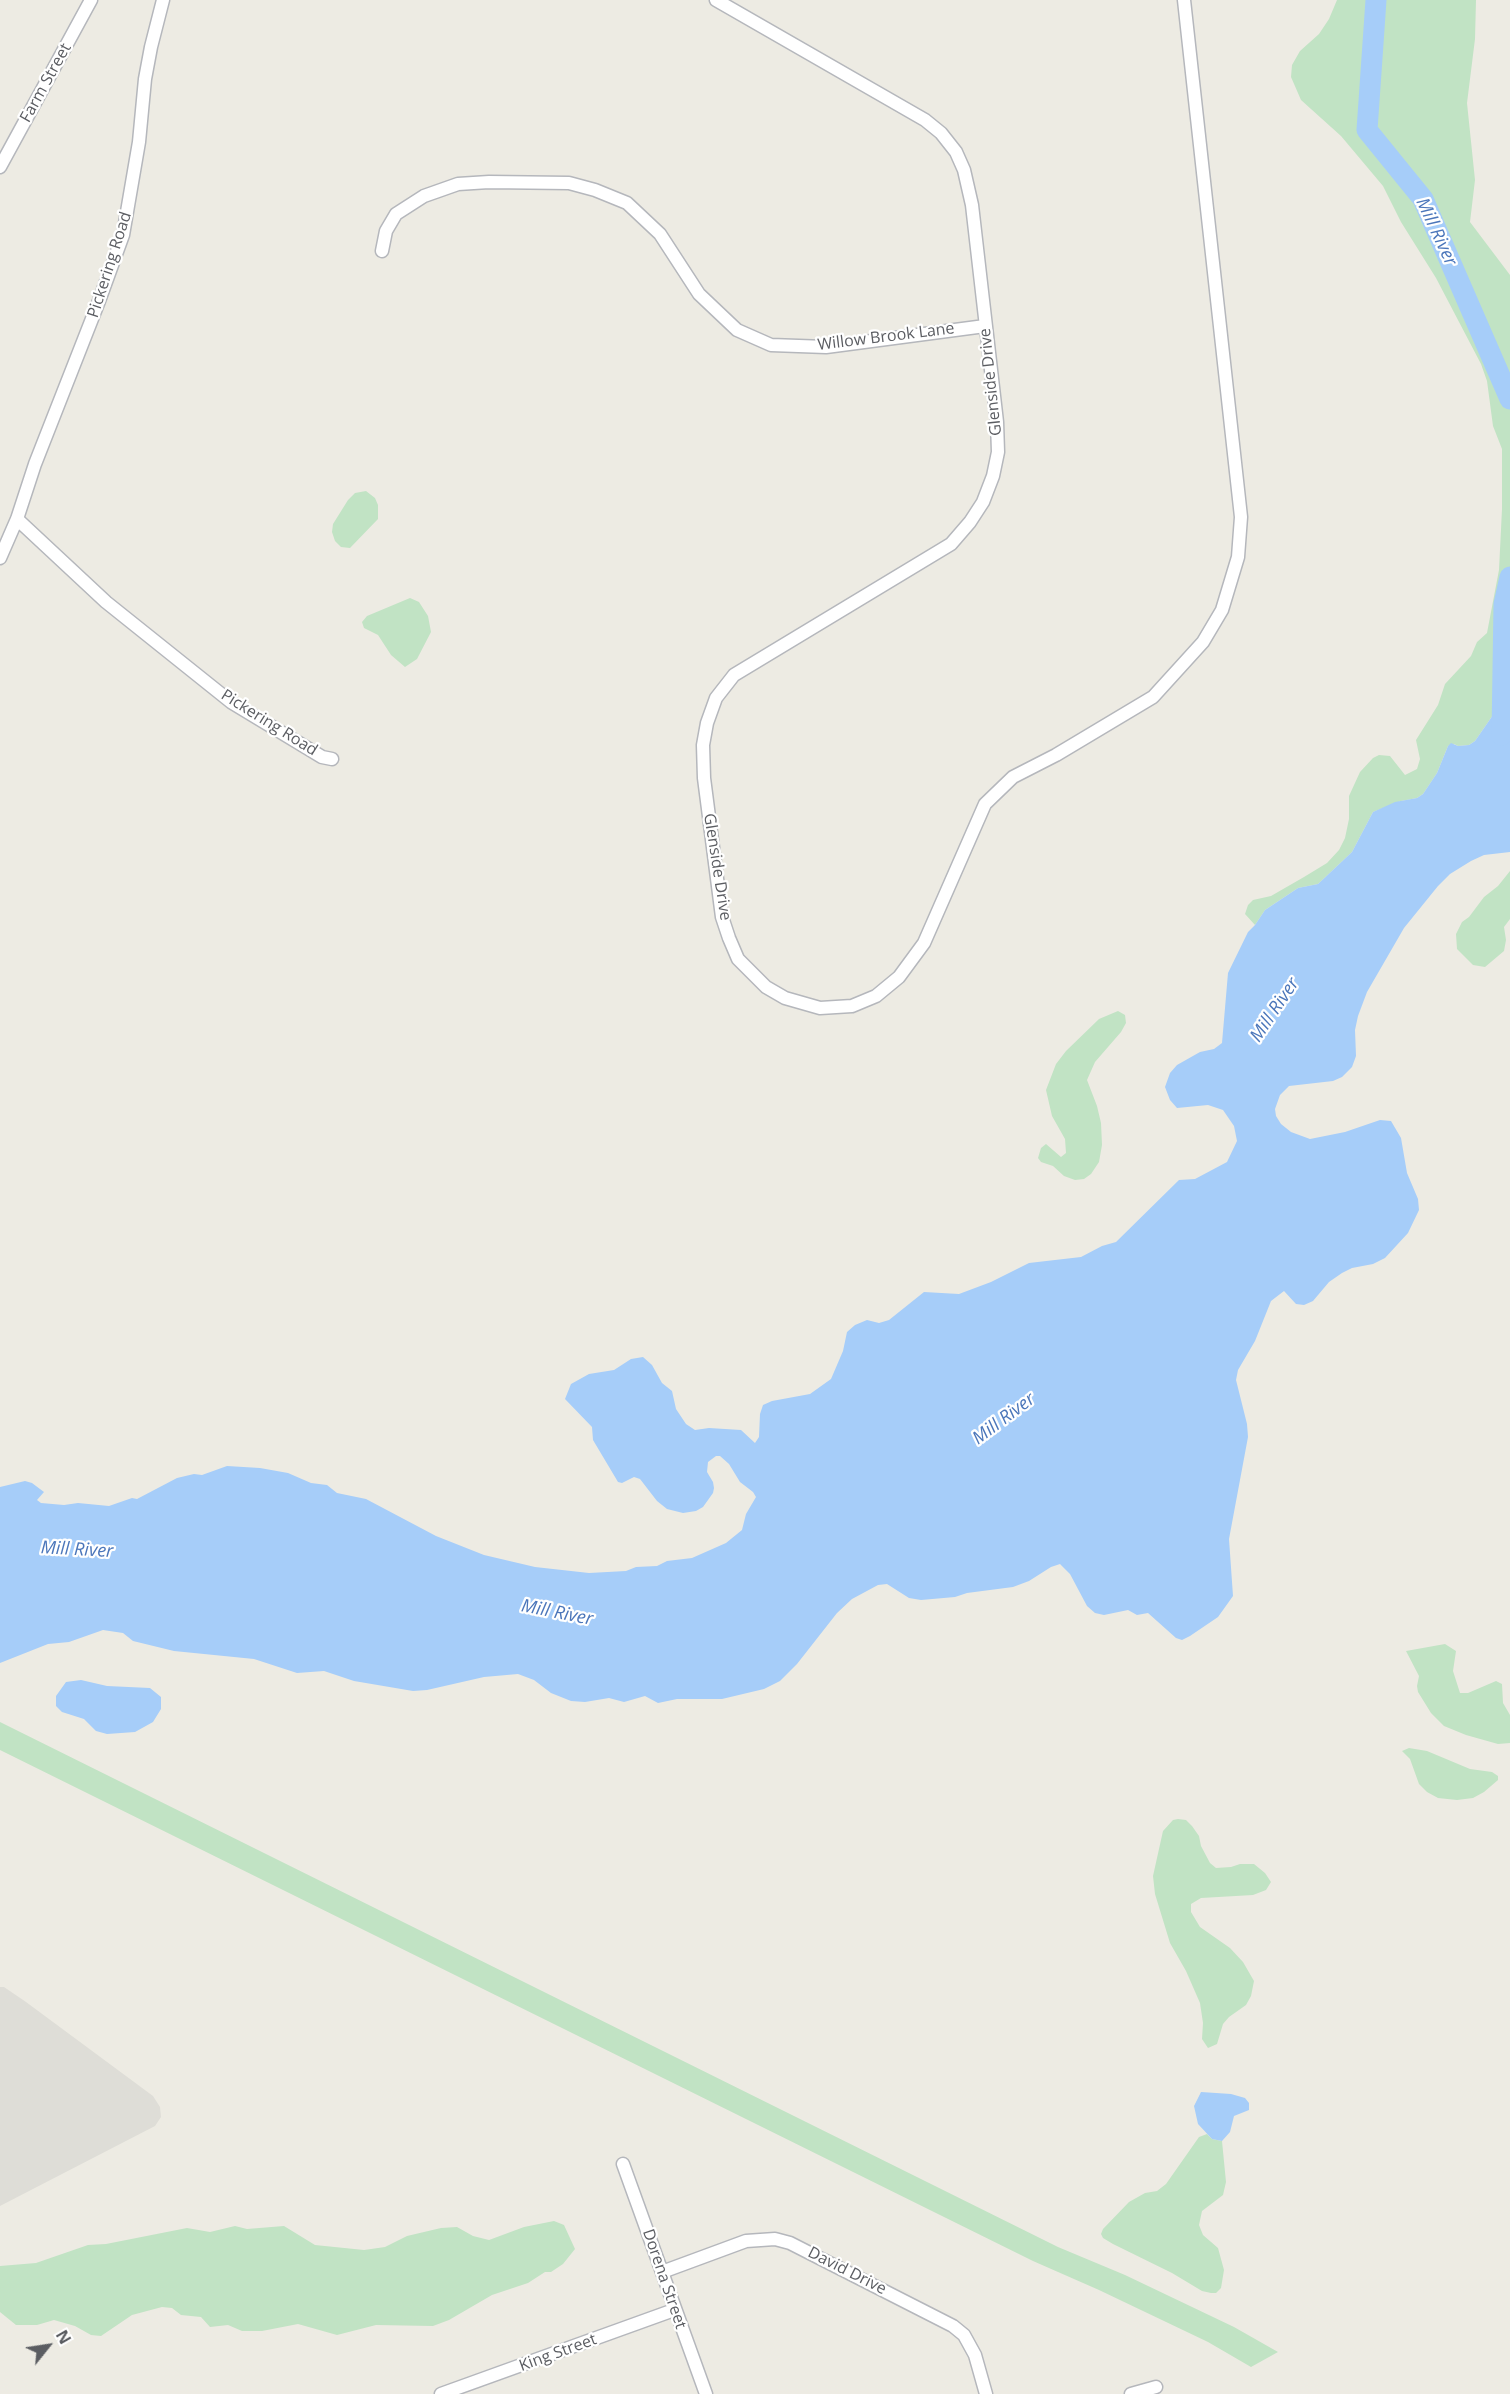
<!DOCTYPE html>
<html>
<head>
<meta charset="utf-8">
<style>
	body { margin:0 }
	#map { position:relative; width:1510px; height:2394px; overflow:hidden; background:#edebe3; font-family:"Open Sans",sans-serif }
	canvas { display:block }
	.north { position:absolute; left:18px; top:2316px; width:60px; height:60px; -webkit-text-stroke:4px #fff; paint-order:stroke; rotate:60deg; font-size:16px; font-weight:700; line-height:24px; text-align:center; color:#5b5d62 }
	.north::after { content:''; display:block; margin:auto; width:21px; height:27px; background:#5b5d62; clip-path:polygon(50% 0,100% 100%,50% 72%,0 100%) }
</style>
</head>
<body>
<div id="map">
<canvas width="1510" height="2394"></canvas>
<div class="north">N</div>
</div>
<script>
const ctx = document.querySelector('canvas').getContext('2d');
ctx.lineJoin = 'round';
function fillPath(path, color) { ctx.fillStyle = color; ctx.fill(path, 'evenodd'); }
const shape = rows => new Path2D(rows.map(r => 'M' + r).join(''));
function trace(path, color, width, dash) { ctx.strokeStyle = color; ctx.lineWidth = width; ctx.lineCap = dash ? 'butt' : 'round'; ctx.setLineDash(dash || []); ctx.stroke(path); }
function write(font, color, halo, rows, align = 'center') {
  ctx.font = font + ' "Open Sans",sans-serif'; ctx.lineWidth = 4.5; ctx.setLineDash([]); ctx.textBaseline = 'middle'; ctx.strokeStyle = halo; ctx.fillStyle = color; for (const [text, x, y, turn = 0] of rows) {
    ctx.save(); ctx.translate(x, y); ctx.rotate((+turn || 0) * Math.PI / 180); ctx.textAlign = isNaN(turn) ? turn : align; if (halo) ctx.strokeText(text, 0, 0); ctx.fillText(text, 0, 0); ctx.restore();
  }
}
const industrial = shape([
	[0,1987,4,1987,26,2002,153,2096,160,2107,161,2117,155,2126,0,2206]
]);
const green = shape([
	[1337,0,1476,0,1475,39,1467,103,1475,180,1470,222,1510,275,1510,702,1493,715,1475,741,1469,745,1458,746,1454,744,1448,746,1437,773,1423,794,1417,798,1401,801,1373,812,1352,852,1318,884,1298,888,1265,910,1255,925,1245,914,1248,905,1253,900,1271,896,1304,877,1327,863,1339,850,1345,838,1349,819,1349,796,1360,772,1373,758,1379,755,1390,756,1405,775,1417,769,1420,759,1416,740,1438,705,1445,684,1471,656,1477,642,1487,633,1499,570,1502,509,1502,449,1493,426,1487,381,1481,364,1436,278,1401,222,1383,186,1341,136,1301,100,1291,77,1292,65,1300,51,1319,34,1329,19],
	[366,491,375,498,378,505,378,519,350,548,341,547,335,541,332,532,333,524,348,500,355,493],
	[410,598,419,602,428,616,431,632,417,659,405,667,391,655,378,635,364,628,362,622,367,616],
	[1510,871,1510,919,1504,927,1506,940,1504,951,1485,967,1473,965,1457,949,1456,934,1462,922,1469,917,1484,897,1498,886],
	[1118,1011,1125,1015,1126,1023,1121,1032,1095,1062,1087,1080,1097,1106,1101,1123,1102,1145,1099,1162,1091,1174,1084,1179,1075,1180,1064,1176,1053,1166,1041,1162,1038,1158,1041,1148,1046,1144,1061,1157,1066,1153,1065,1139,1052,1116,1046,1090,1056,1064,1066,1051,1099,1019],
	[1445,1644,1456,1651,1453,1671,1460,1693,1468,1693,1496,1681,1502,1684,1503,1703,1510,1715,1510,1743,1498,1744,1466,1735,1444,1726,1431,1713,1418,1692,1417,1686,1419,1676,1406,1651],
	[0,1722,1058,2247,1125,2275,1234,2327,1278,2352,1251,2367,1208,2342,1099,2290,1033,2261,0,1750],
	[1409,1748,1427,1751,1470,1769,1492,1772,1498,1776,1498,1780,1484,1792,1473,1798,1457,1800,1438,1798,1427,1792,1419,1784,1410,1759,1402,1751],
	[1178,1819,1186,1820,1192,1826,1199,1836,1201,1846,1210,1863,1216,1868,1231,1867,1240,1864,1254,1864,1265,1873,1271,1882,1266,1890,1253,1895,1201,1898,1191,1904,1191,1912,1200,1927,1230,1948,1243,1962,1254,1981,1251,1996,1246,2005,1229,2017,1223,2024,1217,2044,1208,2048,1202,2039,1203,2023,1200,2003,1186,1971,1170,1943,1155,1894,1153,1876,1163,1831,1173,1820],
	[1207,2134,1212,2139,1222,2141,1226,2182,1223,2195,1202,2211,1199,2225,1203,2235,1218,2248,1224,2270,1221,2288,1216,2293,1211,2293,1202,2291,1172,2273,1113,2244,1103,2238,1101,2234,1103,2229,1129,2202,1145,2193,1157,2191,1166,2184,1199,2137],
	[554,2221,564,2225,575,2249,563,2264,551,2272,545,2272,528,2283,492,2295,449,2320,433,2326,376,2325,337,2335,298,2324,262,2331,242,2331,228,2325,210,2327,201,2317,181,2315,172,2308,162,2307,132,2315,101,2336,91,2335,75,2326,54,2320,37,2325,16,2325,0,2312,0,2266,36,2263,88,2245,106,2244,187,2228,210,2232,235,2226,247,2229,284,2226,315,2245,364,2250,385,2247,407,2236,441,2228,457,2227,473,2236,489,2240,524,2227]
]);
const water = shape([
	[1510,702,1510,852,1484,855,1471,861,1450,874,1438,886,1404,928,1367,992,1358,1016,1355,1030,1356,1056,1352,1067,1342,1077,1333,1081,1289,1086,1280,1095,1275,1109,1276,1116,1281,1124,1291,1132,1310,1139,1345,1132,1380,1120,1391,1121,1401,1138,1407,1173,1418,1199,1419,1210,1408,1233,1385,1258,1373,1264,1352,1268,1342,1273,1329,1282,1313,1301,1304,1305,1296,1304,1284,1291,1271,1301,1255,1341,1238,1370,1236,1380,1247,1424,1248,1437,1229,1539,1233,1596,1218,1617,1190,1636,1182,1640,1176,1638,1148,1613,1137,1615,1128,1610,1104,1615,1095,1613,1087,1606,1070,1574,1060,1564,1051,1567,1029,1581,1013,1587,967,1593,955,1597,921,1600,909,1598,887,1584,878,1585,852,1599,837,1613,797,1664,780,1681,764,1689,722,1699,677,1699,658,1703,645,1696,624,1702,609,1698,585,1702,571,1701,551,1693,534,1680,518,1674,484,1677,427,1690,413,1691,354,1681,324,1671,297,1673,254,1659,174,1651,133,1641,123,1633,103,1630,69,1642,48,1644,0,1663,0,1487,25,1481,32,1483,44,1492,37,1500,41,1503,64,1505,78,1503,109,1506,132,1498,137,1499,177,1478,194,1474,202,1475,227,1466,260,1468,288,1473,311,1483,327,1485,337,1493,366,1499,436,1536,484,1555,535,1567,589,1573,626,1571,636,1567,657,1566,667,1561,692,1558,726,1543,742,1530,746,1514,756,1497,753,1492,740,1482,729,1464,720,1456,716,1456,708,1462,707,1472,713,1482,714,1488,713,1493,703,1507,696,1511,683,1513,667,1509,657,1501,640,1479,634,1477,622,1483,618,1482,593,1440,592,1427,565,1399,571,1384,589,1374,614,1370,631,1359,643,1357,652,1365,662,1383,672,1391,676,1409,686,1424,695,1430,709,1428,741,1430,755,1443,759,1437,760,1414,763,1405,772,1401,810,1394,831,1379,843,1351,847,1332,855,1325,867,1320,879,1323,889,1320,924,1292,959,1294,991,1282,1029,1263,1081,1257,1102,1246,1116,1242,1179,1180,1195,1179,1227,1162,1237,1141,1234,1126,1223,1110,1208,1105,1177,1108,1170,1100,1165,1087,1170,1073,1177,1065,1200,1052,1214,1049,1222,1043,1228,973,1248,932,1255,925,1265,910,1298,888,1318,884,1352,852,1373,812,1395,802,1417,798,1423,794,1437,773,1448,746,1451,743,1458,746,1469,745,1475,741,1493,715],
	[81,1680,107,1686,150,1688,161,1697,161,1709,153,1722,135,1732,107,1734,96,1731,84,1719,62,1712,56,1706,56,1696,66,1682],
	[1201,2092,1231,2094,1245,2098,1249,2103,1249,2110,1234,2116,1230,2132,1222,2141,1212,2139,1198,2124,1194,2106]
]);
const river = shape([
	[1376,0,1367,130,1423,199,1510,399],
	[1502,735,1504,604,1510,577]
]);
const minor = shape([
	[716,0,925,120,941,133,956,152,964,170,972,205,997,422,998,452,993,476,983,502,970,522,951,544,734,675,716,698,707,723,703,745,704,778,722,917,729,938,738,959,766,987,785,998,820,1008,852,1006,876,996,899,977,924,943,985,804,1013,777,1056,755,1153,697,1203,642,1222,610,1238,557,1241,517,1184,0],
	[0,167,91,0],
	[382,251,386,231,396,214,424,196,458,184,489,182,569,183,595,190,627,203,660,234,699,294,737,330,771,345,826,347,985,326],
	[17,519,106,602,231,702,322,757,332,759],
	[0,558,17,519,35,464,99,301,123,235,139,142,145,79,151,47,163,0],
	[623,2164,706,2394],
	[662,2272,746,2241,775,2239,790,2243,953,2326,964,2335,975,2355,986,2394],
	[441,2394,674,2310],
	[1131,2394,1156,2387]
]);
const streetNames = [
	["Farm Street",46,83,-61],
	["Pickering Road",110,265,-72],
	["Willow Brook Lane",886,337,-7],
	["Glenside Drive",991,382,-96],
	["Pickering Road",269,723,32],
	["Glenside Drive",717,867,81],
	["David Drive",847,2271,27],
	["Dorena Street",664,2279,71],
	["King Street",558,2353,-20]
];
const waterNames = [
	["Mill River",1436,232,65],
	["Mill River",1275,1010,-56],
	["Mill River",1004,1419,-37],
	["Mill River",77,1550,3],
	["Mill River",557,1613,11]
];
fillPath(industrial, '#deddd7');
fillPath(green, '#c1e3c4');
fillPath(water, '#a6cdf9');
trace(river, '#a6cdf9', 21);
trace(minor, '#b5b7bc', 15);
trace(minor, '#fff', 12);
write('16px', '#5b5d62', '#fff', streetNames);
write('italic 18px', '#4b76ba', '#fff', waterNames);
</script>
</body>
</html>
